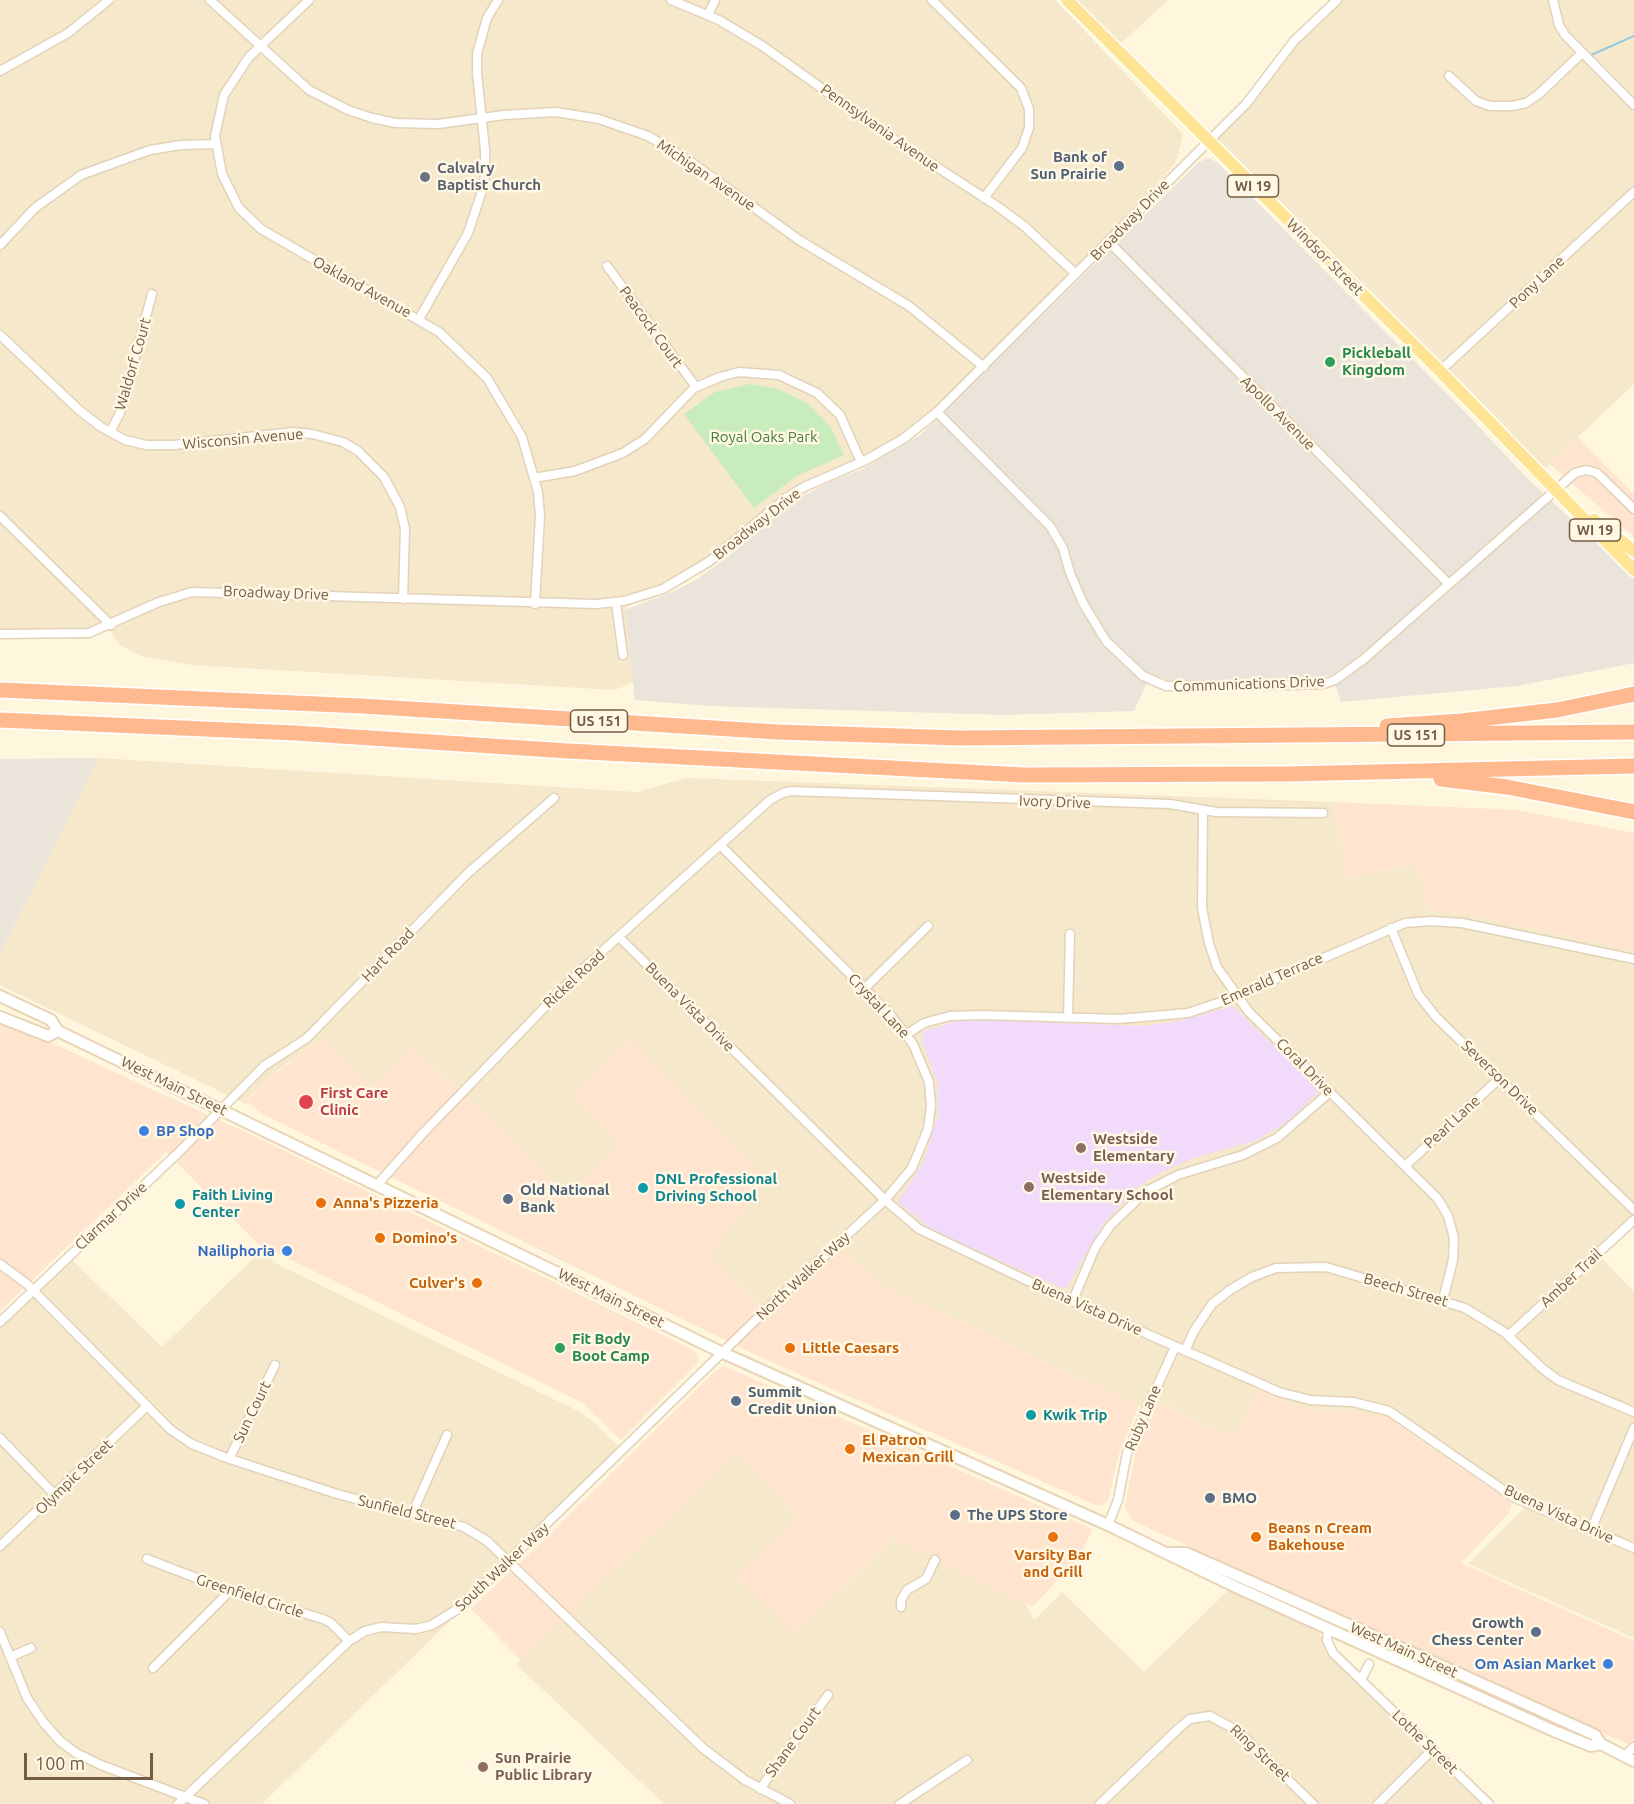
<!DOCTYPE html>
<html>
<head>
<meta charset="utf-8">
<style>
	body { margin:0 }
	#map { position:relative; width:1634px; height:1804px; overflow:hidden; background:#fef6dd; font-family:Ubuntu,sans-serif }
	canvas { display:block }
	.scale { position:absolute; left:24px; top:1753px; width:129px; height:27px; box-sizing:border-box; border:3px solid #755c44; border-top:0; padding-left:8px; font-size:18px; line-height:21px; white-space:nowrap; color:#755c44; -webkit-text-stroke:4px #fff8e5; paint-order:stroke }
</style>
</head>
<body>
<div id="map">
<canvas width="1634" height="1804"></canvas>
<div class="scale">100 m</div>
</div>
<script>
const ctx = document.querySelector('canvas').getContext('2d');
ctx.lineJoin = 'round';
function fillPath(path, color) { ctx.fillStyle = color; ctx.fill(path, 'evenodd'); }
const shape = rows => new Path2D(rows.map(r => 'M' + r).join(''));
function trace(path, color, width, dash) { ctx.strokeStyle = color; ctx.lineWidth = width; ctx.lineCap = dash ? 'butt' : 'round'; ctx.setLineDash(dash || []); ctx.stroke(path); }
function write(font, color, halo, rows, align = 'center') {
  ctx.font = font + ' Ubuntu,sans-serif'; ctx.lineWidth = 5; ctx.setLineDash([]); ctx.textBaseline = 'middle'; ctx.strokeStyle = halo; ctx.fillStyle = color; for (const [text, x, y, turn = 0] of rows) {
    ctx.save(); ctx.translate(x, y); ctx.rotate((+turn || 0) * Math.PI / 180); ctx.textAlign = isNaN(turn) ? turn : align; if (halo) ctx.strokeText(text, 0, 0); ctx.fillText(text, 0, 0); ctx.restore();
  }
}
const residential = shape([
	[0,0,1055,0,1183,134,1176,162,1109,242,903,439,804,487,697,570,624,601,639,680,615,690,192,665,144,657,121,646,106,627,89,633,0,634],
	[1067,0,1168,0,1116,48],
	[1337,0,1634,0,1634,384,1539,474,1208,141,1246,104,1285,53],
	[99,758,636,792,687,778,1334,802,1348,878,1417,863,1429,911,1468,915,1634,950,1634,1220,1598,1254,1634,1292,1634,1638,1468,1564,1529,1503,1417,1429,1413,1434,1400,1425,1358,1412,1306,1410,1258,1389,1234,1438,1159,1401,1153,1412,877,1283,841,1248,771,1316,709,1255,621,1143,568,1197,469,1099,412,1048,372,1088,321,1039,278,1070,249,1097,248,1105,0,985,0,954],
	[261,1251,275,1263,576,1410,591,1420,624,1451,262,1804,0,1804,0,1322,68,1256,162,1347],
	[736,1452,798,1517,794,1634,894,1538,1025,1603,1034,1620,1062,1592,1144,1672,1237,1582,1314,1616,1319,1634,1339,1657,1489,1804,664,1804,516,1664]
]);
const commercial = shape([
	[1578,437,1634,495,1634,537,1550,464],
	[1334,802,1517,810,1634,833,1634,950,1468,915,1429,911,1416,863,1348,879],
	[0,1023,45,1040,256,1137,689,1348,698,1355,697,1364,621,1440,583,1403,265,1247,263,1249,166,1152,0,1311],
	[630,1038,768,1179,710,1255,770,1316,841,1248,878,1283,1139,1405,1119,1453,1108,1501,1102,1505,1096,1505,760,1357,264,1115,247,1102,263,1083,321,1039,372,1088,412,1048,469,1099,569,1196,621,1143,573,1095],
	[724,1366,1092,1529,1080,1557,1032,1607,894,1538,794,1634,735,1576,798,1517,736,1453,521,1660,471,1609,542,1542,716,1370],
	[1258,1389,1306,1410,1347,1411,1387,1417,1512,1503,1509,1513,1461,1563,1634,1641,1634,1747,1133,1521,1125,1507,1130,1479,1136,1450,1158,1401,1234,1438]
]);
const industrial = shape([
	[1209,158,1218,163,1459,406,1529,480,1634,578,1634,663,1517,686,1341,702,1332,675,1309,679,1198,683,1168,680,1151,674,1134,711,1004,715,711,706,635,700,625,610,677,590,697,579,728,557,794,501,829,482,863,469,920,435,1199,162],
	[99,758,0,954,0,759]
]);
const education = shape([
	[1233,1006,1317,1089,1317,1093,1290,1120,1257,1140,1191,1159,1164,1171,1140,1185,1103,1224,1067,1287,1062,1288,962,1244,929,1227,898,1202,924,1161,938,1115,937,1081,922,1041,924,1031,957,1021,983,1020,1143,1026,1184,1020]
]);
const green = shape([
	[750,384,779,389,807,403,830,426,844,455,797,476,754,508,684,414,715,392]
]);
const stream = shape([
	[1589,56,1634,36]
]);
const minor = shape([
	[210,0,309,90,348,110,372,118,396,123,438,124,504,115,556,112,599,119,648,136,694,164,799,240,909,306,984,367],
	[309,0,249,57,224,95,215,136,222,174,239,208,261,229,439,332,487,378,522,437,538,492,540,516,535,604],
	[671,0,719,20,764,47,883,132,997,206,1024,226,1076,274],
	[932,0,1021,88,1029,109,1029,128,1022,148,984,198],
	[1553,0,1559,25,1565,35,1634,105],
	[708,15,715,0],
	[0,71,68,33,109,0],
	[1449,76,1476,101,1490,106,1512,106,1526,103,1539,94,1582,53],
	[1109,242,1448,583],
	[0,245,35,208,81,175,150,150,181,145,216,144],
	[607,266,696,387],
	[419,319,468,233,482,191,485,175,485,150,477,73,477,54,487,18,498,0],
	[0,335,79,410,101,427,125,440,146,445,174,445,294,432,312,434,343,442,358,451,384,477,400,507,405,529,403,599],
	[1440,371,1634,192],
	[937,412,1050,526,1063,548,1070,573,1083,603,1106,641,1143,676,1166,686,1290,685,1323,684,1335,680,1364,659,1575,473,1586,470,1597,473,1634,509],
	[110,432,120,413,152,294],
	[534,478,575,471,623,453,645,439,694,388,720,377,739,372,779,375,817,393,840,415,861,462],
	[0,516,111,625],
	[616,603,623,655],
	[0,634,89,633,159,602,192,592,596,604,624,601,663,589,710,561,786,498,804,487,866,460,903,439,937,412,1246,104,1294,41,1337,0],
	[1203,810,1202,908,1209,943,1217,967,1248,1011,1438,1199,1448,1216,1454,1238,1453,1260,1443,1300],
	[1391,928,1418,994,1436,1017,1634,1210],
	[619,937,885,1200,919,1229,1045,1289,1279,1392,1310,1400,1353,1402,1389,1411,1515,1498,1634,1548],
	[864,989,928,926],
	[1068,1018,1070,934],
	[907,1034,924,1023,950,1016,982,1015,1119,1019,1188,1013,1224,1001,1405,923,1431,921,1462,923,1634,959],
	[1405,1166,1500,1078],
	[378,1184,424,1132,576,975,770,800,783,793,791,791,1170,804,1216,812,1323,813],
	[0,1264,27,1284,171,1430,192,1444,224,1457,337,1494,464,1527,487,1541,704,1749,745,1780,790,1804],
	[1073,1300,1095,1248,1110,1226,1145,1192,1178,1175,1243,1155,1277,1138,1330,1092],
	[0,1322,178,1153,264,1066,307,1038,468,873,554,798],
	[1508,1336,1634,1220],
	[1185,1351,1194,1331,1212,1304,1230,1290,1252,1277,1276,1268,1326,1267,1465,1308,1504,1332,1543,1369,1558,1380,1634,1412],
	[0,1438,55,1495],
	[229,1459,275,1365],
	[413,1512,447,1435],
	[1108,1525,1118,1500,1127,1453,1175,1347],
	[1591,1530,1634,1428],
	[0,1546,147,1406],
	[147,1559,230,1591,323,1619,331,1623,349,1641],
	[901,1607,901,1600,907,1590,926,1579,935,1560],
	[1328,1629,1327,1640,1333,1653,1489,1804],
	[0,1632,27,1698,44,1723,60,1741,76,1753,101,1765,204,1804],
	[10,1657,31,1648],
	[153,1668,230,1591],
	[1361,1680,1369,1664],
	[1624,1756,1634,1747],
	[760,1789,828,1695],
	[178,1804,349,1641,365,1631,381,1627,416,1629,432,1625,461,1607,769,1307,885,1200,912,1168,928,1129,931,1106,929,1082,913,1044,888,1012,721,846],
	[900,1804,967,1760],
	[1100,1804,1179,1728,1190,1719,1210,1716,1238,1731,1313,1804],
	[1378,1804,1433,1749]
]);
const secondary = shape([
	[0,996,51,1020,58,1031,723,1353,1108,1525,1236,1587,1554,1731,1591,1746,1601,1744],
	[0,1017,48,1036,58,1031],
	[1170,1553,1186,1553,1449,1669,1595,1735,1601,1744,1634,1761]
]);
const primary = shape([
	[1067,0,1440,371,1634,570],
	[1594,520,1634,551]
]);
const motorway = shape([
	[0,690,362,706,778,732,960,738,1634,732],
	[0,720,295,733,568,751,1024,775,1287,774,1634,766],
	[1387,726,1461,721,1557,710,1634,694],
	[1441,779,1507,787,1634,812]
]);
const markers = [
	[1119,166,6,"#5c6f8a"],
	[425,177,6,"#6b7280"],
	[1330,362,6,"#2e9e5b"],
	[306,1102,8,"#e0444e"],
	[144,1131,6,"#3f7fe0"],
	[1081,1148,6,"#8d6e63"],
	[1029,1187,6,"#8d6e63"],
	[643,1188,6,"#0f9aa8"],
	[508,1199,6,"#5c6f8a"],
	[321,1203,6,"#e8710a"],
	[180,1204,6,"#0f9aa8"],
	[380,1238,6,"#e8710a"],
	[287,1251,6,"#3f7fe0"],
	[477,1283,6,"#e8710a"],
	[560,1348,6,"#2e9e5b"],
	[790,1348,6,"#e8710a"],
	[736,1401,6,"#5c6f8a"],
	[1031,1415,6,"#0f9aa8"],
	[850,1449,6,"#e8710a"],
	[1210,1498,6,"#5c6f8a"],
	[955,1515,6,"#5c6f8a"],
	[1053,1537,6,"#e8710a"],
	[1256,1537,6,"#e8710a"],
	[1536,1632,6,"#5c6f8a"],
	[1608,1664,6,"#3f7fe0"],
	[483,1767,6,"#8d6e63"]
];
const shields = [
	[1253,186,51],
	[1595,530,51],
	[599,721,57],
	[1416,735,57]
];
const shieldNames = [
	["WI 19",1253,186],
	["WI 19",1595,530],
	["US 151",599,721],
	["US 151",1416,735]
];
const streetNames = [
	["Pennsylvania Avenue",880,128,35],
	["Michigan Avenue",706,175,34],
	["Broadway Drive",1130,220,-46],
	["Windsor Street",1325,257,45],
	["Pony Lane",1537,282,-43],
	["Oakland Avenue",362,287,29],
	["Peacock Court",651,327,54],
	["Waldorf Court",133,364,-74],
	["Apollo Avenue",1278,413,45],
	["Wisconsin Avenue",243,439,-5],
	["Broadway Drive",757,524,-38],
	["Broadway Drive",276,593,2],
	["Communications Drive",1249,684,-2],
	["Ivory Drive",1055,802,2],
	["Hart Road",388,955,-46],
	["Rickel Road",574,979,-43],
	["Emerald Terrace",1272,979,-24],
	["Crystal Lane",879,1006,47],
	["Buena Vista Drive",690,1007,45],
	["Coral Drive",1305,1067,45],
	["Severson Drive",1500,1078,44],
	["West Main Street",174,1086,26],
	["Pearl Lane",1452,1122,-43],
	["Clarmar Drive",111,1216,-43],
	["North Walker Way",803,1276,-43],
	["Amber Trail",1571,1278,-43],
	["Beech Street",1406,1290,16],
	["West Main Street",611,1298,26],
	["Buena Vista Drive",1087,1307,24],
	["Sun Court",252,1412,-64],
	["Ruby Lane",1143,1418,-67],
	["Olympic Street",74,1477,-44],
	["Sunfield Street",407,1512,14],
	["Buena Vista Drive",1559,1514,25],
	["South Walker Way",502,1567,-43],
	["Greenfield Circle",250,1596,18],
	["West Main Street",1404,1650,24],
	["Shane Court",793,1742,-54],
	["Lothe Street",1425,1742,44],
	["Ring Street",1260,1753,43]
];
const serviceNames = [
	["Bank of",1107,157,"right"],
	["Sun Prairie",1107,174,"right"],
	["Old National",520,1190],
	["Bank",520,1207],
	["Summit",748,1392],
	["Credit Union",748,1409],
	["BMO",1222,1498],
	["The UPS Store",967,1515],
	["Growth",1524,1623,"right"],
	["Chess Center",1524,1640,"right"]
];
const worshipNames = [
	["Calvalry",437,168],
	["Baptist Church",437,185]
];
const leisureNames = [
	["Pickleball",1342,353],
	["Kingdom",1342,370],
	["Fit Body",572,1339],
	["Boot Camp",572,1356]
];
const parkNames = [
	["Royal Oaks Park",764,437]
];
const healthNames = [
	["First Care",320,1093],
	["Clinic",320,1110]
];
const shopNames = [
	["BP Shop",156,1131,"left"],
	["Nailiphoria",275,1251],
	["Om Asian Market",1596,1664]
];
const educationNames = [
	["Westside",1093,1139],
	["Elementary",1093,1156],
	["Westside",1041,1178],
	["Elementary School",1041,1195],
	["Sun Prairie",495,1758],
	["Public Library",495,1775]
];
const cultureNames = [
	["DNL Professional",655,1179],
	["Driving School",655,1196],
	["Faith Living",192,1195],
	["Center",192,1212],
	["Kwik Trip",1043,1415]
];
const foodNames = [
	["Anna's Pizzeria",333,1203],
	["Domino's",392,1238],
	["Culver's",465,1283,"right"],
	["Little Caesars",802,1348],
	["El Patron",862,1440],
	["Mexican Grill",862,1457],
	["Beans n Cream",1268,1528],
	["Bakehouse",1268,1545],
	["Varsity Bar",1053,1555,"center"],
	["and Grill",1053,1572,"center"]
];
fillPath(residential, '#f6e8cb');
fillPath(commercial, '#ffe4d0');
fillPath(industrial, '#ebe4da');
fillPath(education, '#f2dafa');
fillPath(green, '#c8ecbb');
trace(stream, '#96c7db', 2);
trace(minor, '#e2d2b9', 11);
trace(secondary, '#e8d4b6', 14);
trace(primary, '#fff', 15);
trace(motorway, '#fff', 18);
trace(minor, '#fff', 8);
trace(secondary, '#fff', 10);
trace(primary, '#ffe593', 12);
trace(motorway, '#feba8e', 15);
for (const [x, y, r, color] of markers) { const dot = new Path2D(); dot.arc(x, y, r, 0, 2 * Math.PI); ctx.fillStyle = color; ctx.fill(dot); trace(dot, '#fff8e5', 2); }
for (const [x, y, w] of shields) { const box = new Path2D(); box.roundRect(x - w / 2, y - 11, w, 22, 4.5); ctx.fillStyle = '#fff8e5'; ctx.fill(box); trace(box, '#755c44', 1.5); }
write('bold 14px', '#755c44', null, shieldNames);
write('15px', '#755c44', '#fff8e5', streetNames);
write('bold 15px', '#4e5e75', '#fff8e5', serviceNames, 'left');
write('bold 15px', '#5b616d', '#fff8e5', worshipNames, 'left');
write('bold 15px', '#27864d', '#fff8e5', leisureNames, 'left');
write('15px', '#467c3b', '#fff8e5', parkNames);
write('bold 15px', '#be3a42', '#fff8e5', healthNames, 'left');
write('bold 15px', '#366cbe', '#fff8e5', shopNames, 'right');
write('bold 15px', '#785e54', '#fff8e5', educationNames, 'left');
write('bold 15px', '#0d838f', '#fff8e5', cultureNames, 'left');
write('bold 15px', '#c56008', '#fff8e5', foodNames, 'left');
</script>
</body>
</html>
